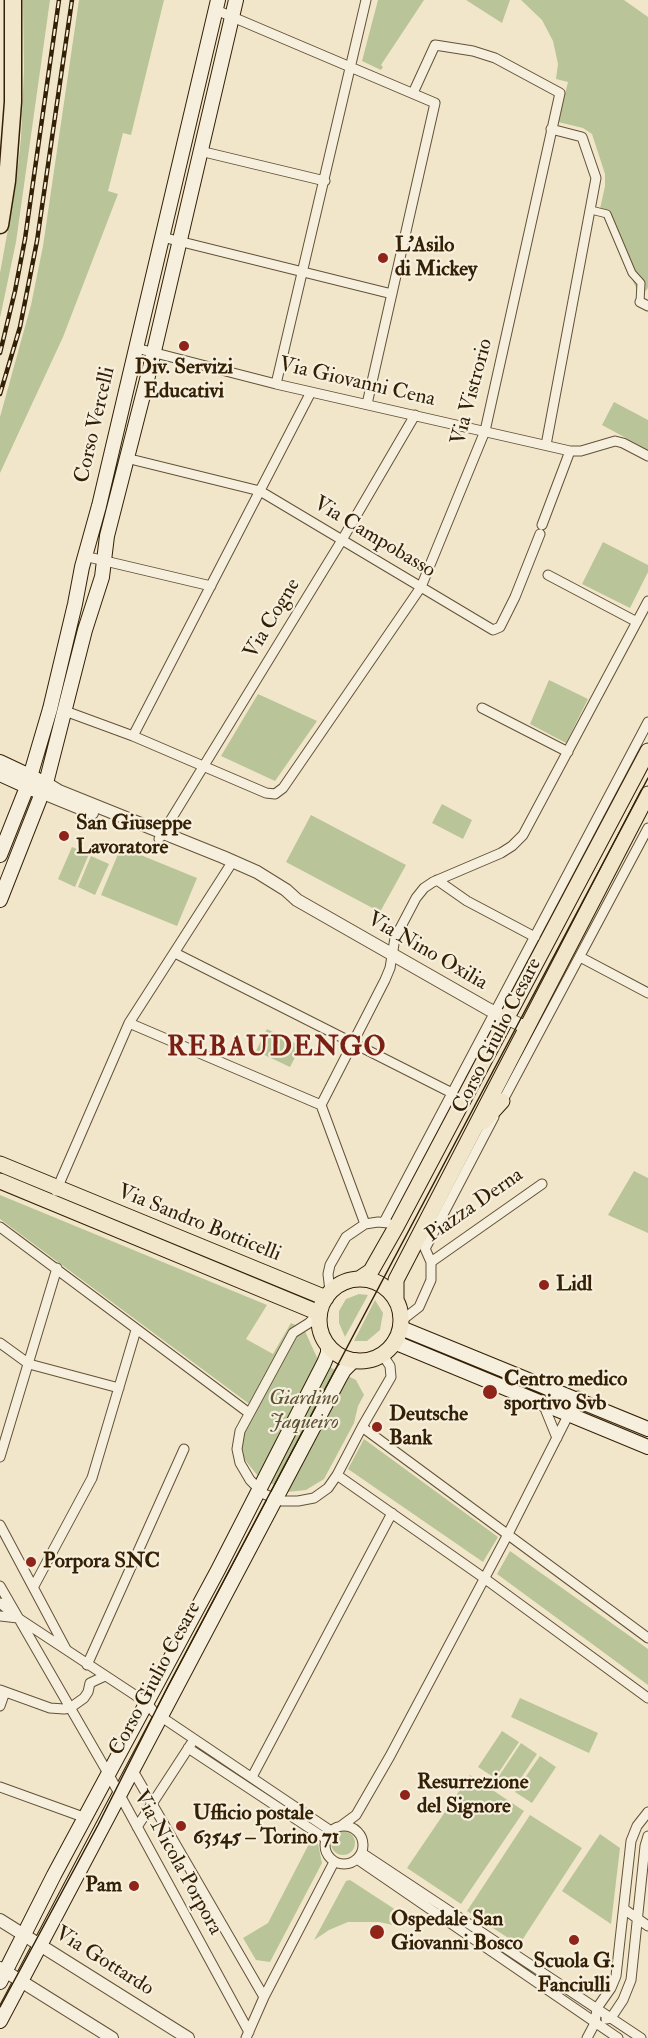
<!DOCTYPE html>
<html>
<head>
<meta charset="utf-8">
<style>
	body { margin:0 }
	canvas { display:block; background:#f1e6ca }
</style>
</head>
<body>
<canvas width="648" height="2038"></canvas>
<script>
const ctx = document.querySelector('canvas').getContext('2d');
ctx.lineJoin = 'round';
function fillPath(path, color) { ctx.fillStyle = color; ctx.fill(path, 'evenodd'); }
const shape = rows => new Path2D(rows.map(r => 'M' + r).join(''));
function trace(path, color, width, dash) { ctx.strokeStyle = color; ctx.lineWidth = width; ctx.lineCap = dash ? 'butt' : 'round'; ctx.setLineDash(dash || []); ctx.stroke(path); }
function write(font, color, halo, rows, align = 'center') {
  ctx.font = font + ' "IM FELL Double Pica",serif'; ctx.lineWidth = 4.5; ctx.setLineDash([]); ctx.textBaseline = 'middle'; ctx.strokeStyle = halo; ctx.fillStyle = color; for (const [text, x, y, turn = 0] of rows) {
    ctx.save(); ctx.translate(x, y); ctx.rotate((+turn || 0) * Math.PI / 180); ctx.textAlign = isNaN(turn) ? turn : align; if (halo) ctx.strokeText(text, 0, 0); ctx.fillText(text, 0, 0); ctx.restore();
  }
}
const green = shape([
	[23,0,50,0,16,242,0,318,0,273,16,185,21,138,24,69],
	[79,0,164,0,131,135,123,133,108,191,118,194,63,337,0,473,0,417,31,305,43,246],
	[378,0,424,0,381,65,383,67,381,70,362,61],
	[466,0,510,0,502,23],
	[521,0,624,0,648,17,648,288,643,294,637,290,600,209,605,186,605,174,592,134,583,128,558,122,568,82,556,79,558,64,553,41,542,20],
	[614,402,648,420,648,450,602,425],
	[603,542,648,565,648,572,630,608,582,584],
	[549,680,588,699,566,743,530,724],
	[258,694,317,721,275,781,221,756],
	[442,804,472,820,463,839,432,823],
	[311,815,406,865,380,912,286,862],
	[72,847,89,854,75,887,58,879],
	[121,847,197,878,177,926,101,895],
	[91,856,109,864,95,895,78,887],
	[267,1029,301,1046,290,1067,256,1051],
	[634,1171,648,1178,648,1233,608,1215],
	[0,1195,267,1305,246,1339,273,1354,291,1323,304,1329,319,1362,356,1380,364,1395,358,1406,354,1423,324,1479,306,1490,287,1492,258,1476,245,1460,239,1446,252,1406,0,1219],
	[359,1294,368,1295,345,1337,339,1323,339,1311,346,1299],
	[375,1300,383,1313,380,1330,367,1341,354,1341],
	[364,1439,498,1537,483,1562,348,1469],
	[510,1551,648,1649,648,1685,497,1574],
	[520,1698,598,1733,589,1753,511,1717],
	[502,1731,519,1742,495,1778,478,1767],
	[521,1743,537,1754,513,1790,497,1779],
	[540,1756,556,1767,532,1803,515,1792],
	[470,1775,524,1811,461,1904,407,1868],
	[530,1815,582,1848,519,1945,467,1911],
	'331 1843a12 12 0 1 1 24 0a12 12 0 1 1-24 0Z',
	[600,1834,620,1848,611,1924,562,1891],
	[311,1840,318,1844,322,1863,270,1962,256,1960,243,1938,268,1923],
	[350,1880,396,1910,389,1921,393,1925,379,1922,348,1922,329,1930,314,1940,346,1881]
]);
const pedestrian = shape([
	[591,210,607,214,632,273,641,283,640,302]
]);
const minor = shape([
	[216,10,435,103,367,404],
	[200,151,325,181],
	[162,237,392,294],
	[640,302,648,306],
	[136,348,276,384,570,451,581,451,615,441,623,443,648,456],
	[276,384,366,0],
	[546,445,596,178,582,137,551,129],
	[126,458,260,491,493,630,500,627,515,597,540,534],
	[542,525,570,451],
	[84,556,211,586],
	[548,575,637,622],
	[482,708,568,752],
	[65,711,133,736,266,793,275,794,283,788,421,587,485,431,560,93,495,58,473,51,435,45,413,93],
	[133,736,311,392],
	[159,839,342,540,415,415],
	[437,880,467,901,535,937],
	[175,953,452,1093],
	[580,957,648,993],
	[129,1023,321,1105],
	[501,1104,648,828],
	[321,1105,385,980,390,968,395,938,416,898,424,888,433,882,501,853,512,846,523,835,648,601],
	[321,1105,365,1224],
	[56,1191,129,1023,233,861],
	[384,1222,648,722],
	[0,1227,249,1413],
	[426,1247,494,1117],
	[431,1262,542,1184],
	[330,1291,328,1274,330,1265,346,1237,365,1224,378,1222,388,1223],
	[319,1313,309,1323,293,1333,240,1431,237,1449,240,1463,250,1480,264,1494,282,1501,298,1501,314,1498,328,1488,337,1475,362,1427,391,1377,390,1366,382,1354],
	[401,1321,419,1307,431,1280,431,1262,423,1244],
	[0,1343,29,1364,119,1388],
	[546,1411,557,1438],
	[362,1427,648,1638],
	[0,1457,57,1268],
	[337,1475,484,1578,648,1698],
	[0,1525,66,1649],
	[0,1586,109,1775,249,2032],
	[34,1586,92,1478,136,1330],
	[0,1603,18,1618,147,1703,154,1712,331,1831],
	[0,1616,18,1618],
	[87,1665,184,1449],
	[0,1690,50,1708,64,1709,70,1708,84,1698,88,1692,90,1683,105,1676],
	[0,1706,5,1692],
	[188,1748,326,1839],
	[132,1769,264,1997],
	[252,1777,392,1513],
	[0,1787,86,1818],
	'325 1845a19 19 0 1 1 38 0a19 19 0 1 1-38 0Z',
	[341,1826,356,1815,390,1756,507,1536,578,1396],
	[137,1827,191,1744],
	[362,1853,641,2038],
	[357,1859,618,2038],
	[624,1909,648,1926],
	[606,2019,611,2018,623,2000,631,1980,645,1846,648,1836],
	[246,2038,264,1997,334,1862],
	[587,2038,595,2023,597,2008,611,1988,616,1976,631,1841,637,1826,648,1812]
]);
const tertiary = shape([
	[46,783,59,791,223,857,257,872,286,890,297,900,488,1009,527,1028],
	[43,793,92,813],
	[0,1920,188,2038],
	[0,1968,112,2038]
]);
const secondary = shape([
	[0,762,36,779],
	[0,774,35,790],
	[0,855,27,787,50,709,75,604,82,567,99,506,218,0],
	[0,900,46,783,85,630,102,577,107,536,151,364,236,0],
	[401,1328,648,1429],
	[394,1342,648,1447],
	[0,1982,54,1875,218,1570,324,1363,328,1353,328,1345],
	[0,2021,340,1377,344,1370,354,1360]
]);
const primary = shape([
	[483,1122,502,1101],
	[0,1164,326,1298],
	[0,1181,319,1313],
	[359,1279,371,1271,396,1227,648,751],
	'319 1320a41 41 0 1 1 82 0a41 41 0 1 1-82 0Z',
	[396,1300,396,1280,648,794]
]);
const motorway = shape([
	[0,225,7,181,13,102,13,0]
]);
const tram = shape([
	[0,2007,98,1825,168,1686,648,778]
]);
const rail = shape([
	[0,353,15,291,25,239,59,0],
	[0,394,20,327,37,241,72,0]
]);
const markers = [
	[383,258,6,"#8f2418"],
	[184,346,6,"#8f2418"],
	[64,836,6,"#8f2418"],
	[544,1285,6,"#8f2418"],
	[490,1392,8,"#8f2418"],
	[377,1427,6,"#8f2418"],
	[31,1562,6,"#8f2418"],
	[405,1795,6,"#8f2418"],
	[181,1826,6,"#8f2418"],
	[134,1886,6,"#8f2418"],
	[377,1932,8,"#8f2418"],
	[574,1940,6,"#8f2418"]
];
const poiNames = [
	["L'Asilo",395,246],
	["di Mickey",395,270],
	["Div. Servizi",184,368,"center"],
	["Educativi",184,392,"center"],
	["San Giuseppe",76,824],
	["Lavoratore",76,848],
	["Lidl",556,1285],
	["Centro medico",504,1380],
	["sportivo Svb",504,1404],
	["Deutsche",389,1415],
	["Bank",389,1439],
	["Porpora SNC",43,1562],
	["Resurrezione",417,1783],
	["del Signore",417,1807],
	["Ufficio postale",193,1814],
	["63545 – Torino 71",193,1838],
	["Pam",122,1886,"right"],
	["Ospedale San",391,1920],
	["Giovanni Bosco",391,1944],
	["Scuola G.",574,1962,"center"],
	["Fanciulli",574,1986,"center"]
];
const streetNames = [
	["Via Giovanni Cena",357,383,13],
	["Via Vistrorio",473,392,-75],
	["Corso Vercelli",96,425,-77],
	["Via Campobasso",374,538,31],
	["Via Cogne",273,619,-59],
	["Via Nino Oxilia",427,952,30],
	["Corso Giulio Cesare",498,1036,-63],
	["Piazza Derna",475,1206,-35],
	["Via Sandro Botticelli",199,1224,22],
	["Corso Giulio Cesare",156,1679,-62],
	["Via Nicola Porpora",177,1863,61],
	["Via Gottardo",104,1962,32]
];
const parkNames = [
	["Giardino",304,1399],
	["Jaqueiro",304,1423]
];
const districtNames = [
	["REBAUDENGO",277,1049]
];
fillPath(green, '#b9c598');
trace(pedestrian, '#635236', 9);
trace(minor, '#635236', 11);
trace(tertiary, '#635236', 14);
trace(secondary, '#342105', 16);
trace(primary, '#342105', 17);
trace(motorway, '#342105', 19);
trace(pedestrian, '#f6efdd', 7);
trace(minor, '#f6efdd', 9);
trace(tertiary, '#f6efdd', 12);
trace(secondary, '#f6efdd', 14);
trace(primary, '#f1e6ca', 15);
trace(motorway, '#f1e6ca', 16);
trace(tram, '#342105', 1.5);
trace(rail, '#342105', 4.5);
trace(rail, '#f6efdd', 2, [7]);
for (const [x, y, r, color] of markers) { const dot = new Path2D(); dot.arc(x, y, r, 0, 2 * Math.PI); ctx.fillStyle = color; ctx.fill(dot); trace(dot, '#f6efdd', 2); }
write('bold 21px', '#342105', '#f6efdd', poiNames, 'left');
write('21px', '#342105', '#f6efdd', streetNames);
write('italic 21px', '#5c5231', '#f6efdd', parkNames);
ctx.letterSpacing = '1.5px';
write('bold 27px', '#7a1f14', '#f6efdd', districtNames);
ctx.letterSpacing = '0px';
</script>
</body>
</html>
